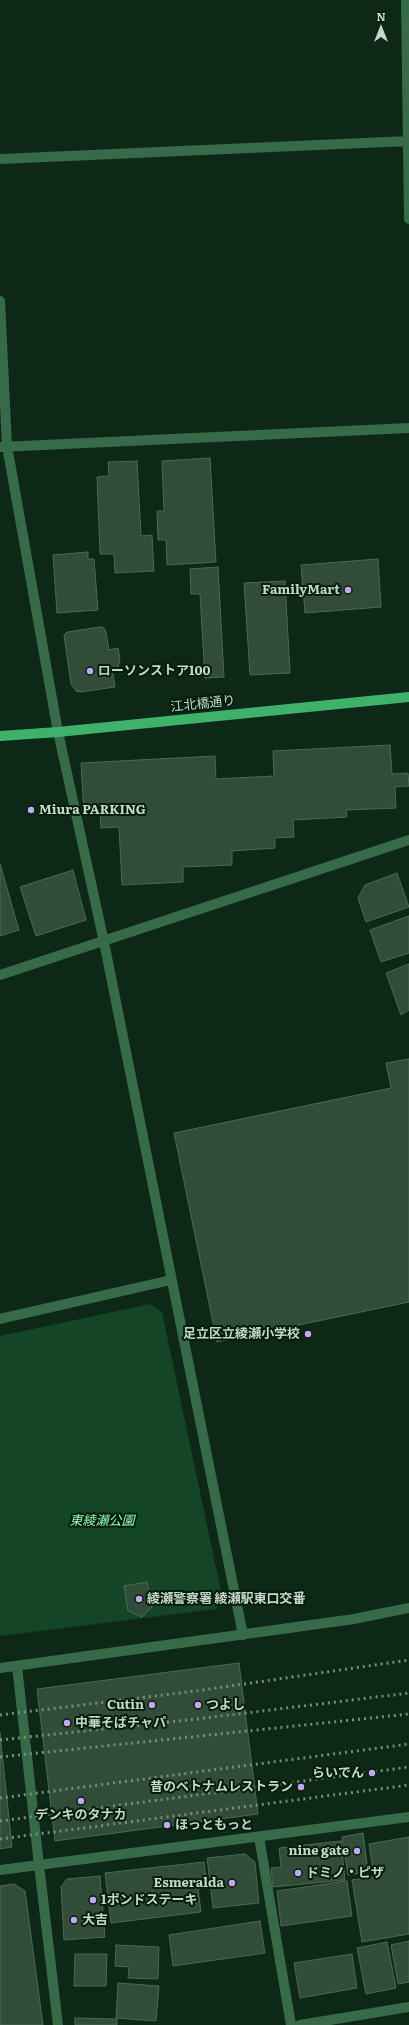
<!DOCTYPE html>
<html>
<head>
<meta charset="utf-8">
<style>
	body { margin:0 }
	#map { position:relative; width:409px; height:2025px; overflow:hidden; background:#0d2816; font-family:Literata,serif }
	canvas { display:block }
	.north { position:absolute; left:361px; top:8px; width:40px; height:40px; -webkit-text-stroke:3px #041e0d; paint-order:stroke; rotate:0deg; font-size:11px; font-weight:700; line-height:16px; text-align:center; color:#c6d6ca }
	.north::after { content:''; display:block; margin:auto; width:14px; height:18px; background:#c6d6ca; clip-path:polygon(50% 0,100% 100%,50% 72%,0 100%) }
</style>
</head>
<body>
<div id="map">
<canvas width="409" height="2025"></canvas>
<div class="north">N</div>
</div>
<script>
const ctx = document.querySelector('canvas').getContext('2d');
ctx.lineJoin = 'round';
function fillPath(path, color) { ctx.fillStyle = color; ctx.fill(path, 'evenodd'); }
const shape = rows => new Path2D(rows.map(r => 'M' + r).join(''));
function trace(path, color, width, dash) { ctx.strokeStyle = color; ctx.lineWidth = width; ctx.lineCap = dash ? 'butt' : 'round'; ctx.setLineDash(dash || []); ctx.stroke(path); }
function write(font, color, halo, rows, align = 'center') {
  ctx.font = font + ' Literata,"Noto Sans JP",serif'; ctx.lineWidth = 4; ctx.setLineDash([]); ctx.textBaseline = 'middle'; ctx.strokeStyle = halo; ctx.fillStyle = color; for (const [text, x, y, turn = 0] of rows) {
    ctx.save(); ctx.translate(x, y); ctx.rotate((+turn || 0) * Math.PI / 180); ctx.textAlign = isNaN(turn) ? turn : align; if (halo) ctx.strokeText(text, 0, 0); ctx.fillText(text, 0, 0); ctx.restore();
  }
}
const green = shape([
	[150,1304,162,1312,222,1596,216,1609,0,1636,0,1336]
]);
const building = shape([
	[210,458,216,562,167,565,166,540,158,540,157,511,164,511,162,461,210,458],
	[137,461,141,536,152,535,154,571,115,573,114,554,100,554,97,477,109,476,108,462,137,461],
	[88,552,88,559,94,559,98,610,57,613,53,555,88,552],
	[378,559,381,607,305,613,301,565,378,559],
	[218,567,224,677,205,678,200,594,191,594,190,569,218,567],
	[285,581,290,673,250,675,244,583,285,581],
	[100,627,104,628,106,632,109,650,118,648,120,659,118,667,112,668,115,687,80,692,76,691,71,684,64,635,67,632,100,627],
	[390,745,392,774,408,773,409,786,395,787,396,808,346,810,347,817,293,820,294,837,275,838,275,848,232,851,232,865,183,867,183,882,122,885,119,827,101,828,100,812,84,813,81,763,215,756,216,779,274,776,273,751,390,745],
	[0,864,19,930,0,936,0,864],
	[73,870,86,920,36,936,20,887,73,870],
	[397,873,409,907,366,922,358,898,365,885,397,873],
	[409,916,409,953,381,962,370,930,409,916],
	[409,964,409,1010,401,1015,386,973,409,964],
	[409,1059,409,1302,217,1342,174,1133,391,1088,386,1063,409,1059],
	[147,1582,152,1607,142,1617,128,1611,124,1586,147,1582],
	[239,1663,258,1814,55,1841,37,1689,239,1663],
	[0,1733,12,1847,0,1849,0,1733],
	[363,1833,368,1872,348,1875,342,1837,363,1833],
	[409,1837,409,1934,362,1942,352,1880,374,1877,369,1844,409,1837],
	[341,1841,345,1880,273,1887,271,1868,281,1867,279,1848,341,1841],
	[245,1854,255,1862,259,1903,213,1908,207,1858,245,1854],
	[204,1862,207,1888,198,1889,201,1912,111,1923,105,1873,204,1862],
	[100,1876,105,1937,64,1940,61,1887,67,1879,100,1876],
	[347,1881,352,1916,281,1926,277,1891,347,1881],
	[14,1884,25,1891,43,2025,0,2025,0,1886,14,1884],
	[260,1921,265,1953,173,1966,169,1935,260,1921],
	[409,1941,409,1982,398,1984,391,1945,409,1941],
	[387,1942,396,1988,366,1994,357,1948,387,1942],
	[116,1945,159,1947,158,1979,128,1978,129,1967,115,1966,116,1945],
	[75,1954,107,1954,106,1986,74,1986,75,1954],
	[352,1954,357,1988,300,1998,294,1963,352,1954],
	[118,1983,159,1986,156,2021,116,2018,118,1983],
	[75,2018,117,2019,117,2025,75,2025,75,2018]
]);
const minor = shape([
	[406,0,409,219],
	[0,159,409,141],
	[0,301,7,446,58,732,104,942,243,1635],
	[0,447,409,428],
	[0,975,409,840],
	[0,1319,171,1280],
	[17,1666,39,1865,58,2025],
	[0,1668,354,1619,409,1608],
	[259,1837,291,2025],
	[0,1870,409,1817],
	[300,2025,409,2007]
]);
const major = shape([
	[0,736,58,732,409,697]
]);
const rail = shape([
	[0,1715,203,1690,409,1660],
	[0,1740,197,1719,409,1693],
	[0,1757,409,1714],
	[0,1798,409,1744],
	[0,1821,409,1767],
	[0,1839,409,1785]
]);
const markers = [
	[348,590,4,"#c5a7f1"],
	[90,671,4,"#c5a7f1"],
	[31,810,4,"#c5a7f1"],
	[308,1334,4,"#c5a7f1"],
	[139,1599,4,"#c5a7f1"],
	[152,1705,4,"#c5a7f1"],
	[198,1705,4,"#c5a7f1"],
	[67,1723,4,"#c5a7f1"],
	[372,1773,4,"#c5a7f1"],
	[301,1787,4,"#c5a7f1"],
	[81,1801,4,"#c5a7f1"],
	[167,1825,4,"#c5a7f1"],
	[357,1851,4,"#c5a7f1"],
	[298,1873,4,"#c5a7f1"],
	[232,1883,4,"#c5a7f1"],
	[93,1900,4,"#c5a7f1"],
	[74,1920,4,"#c5a7f1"]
];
const poiNames = [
	["FamilyMart",340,590,"right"],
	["ローソンストア100",98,671],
	["Miura PARKING",39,810],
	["足立区立綾瀬小学校",300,1334,"right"],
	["綾瀬警察署 綾瀬駅東口交番",147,1599],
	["Cutin",144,1705,"right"],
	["つよし",206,1705],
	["中華そばチャパ",75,1723],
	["らいでん",364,1773,"right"],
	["昔のベトナムレストラン",293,1787,"right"],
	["デンキのタナカ",81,1815,"center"],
	["ほっともっと",175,1825],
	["nine gate",349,1851,"right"],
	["ドミノ・ピザ",306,1873],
	["Esmeralda",224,1883,"right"],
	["1ポンドステーキ",101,1900],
	["大吉",82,1920]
];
const streetNames = [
	["江北橋通り",203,704,-6]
];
const parkNames = [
	["東綾瀬公園",102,1521]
];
fillPath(green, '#134526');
fillPath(building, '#314d39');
trace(building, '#4c6954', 1);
trace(minor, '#376a48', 10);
trace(major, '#3eb26b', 10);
trace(rail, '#778c7d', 3, [2, 4]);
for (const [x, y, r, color] of markers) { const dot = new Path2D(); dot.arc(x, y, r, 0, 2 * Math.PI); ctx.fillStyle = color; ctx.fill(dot); trace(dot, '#041e0d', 1.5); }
write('bold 13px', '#c6d6ca', '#041e0d', poiNames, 'left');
write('13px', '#c6d6ca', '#041e0d', streetNames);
write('italic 13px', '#91fcb3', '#041e0d', parkNames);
</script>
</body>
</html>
